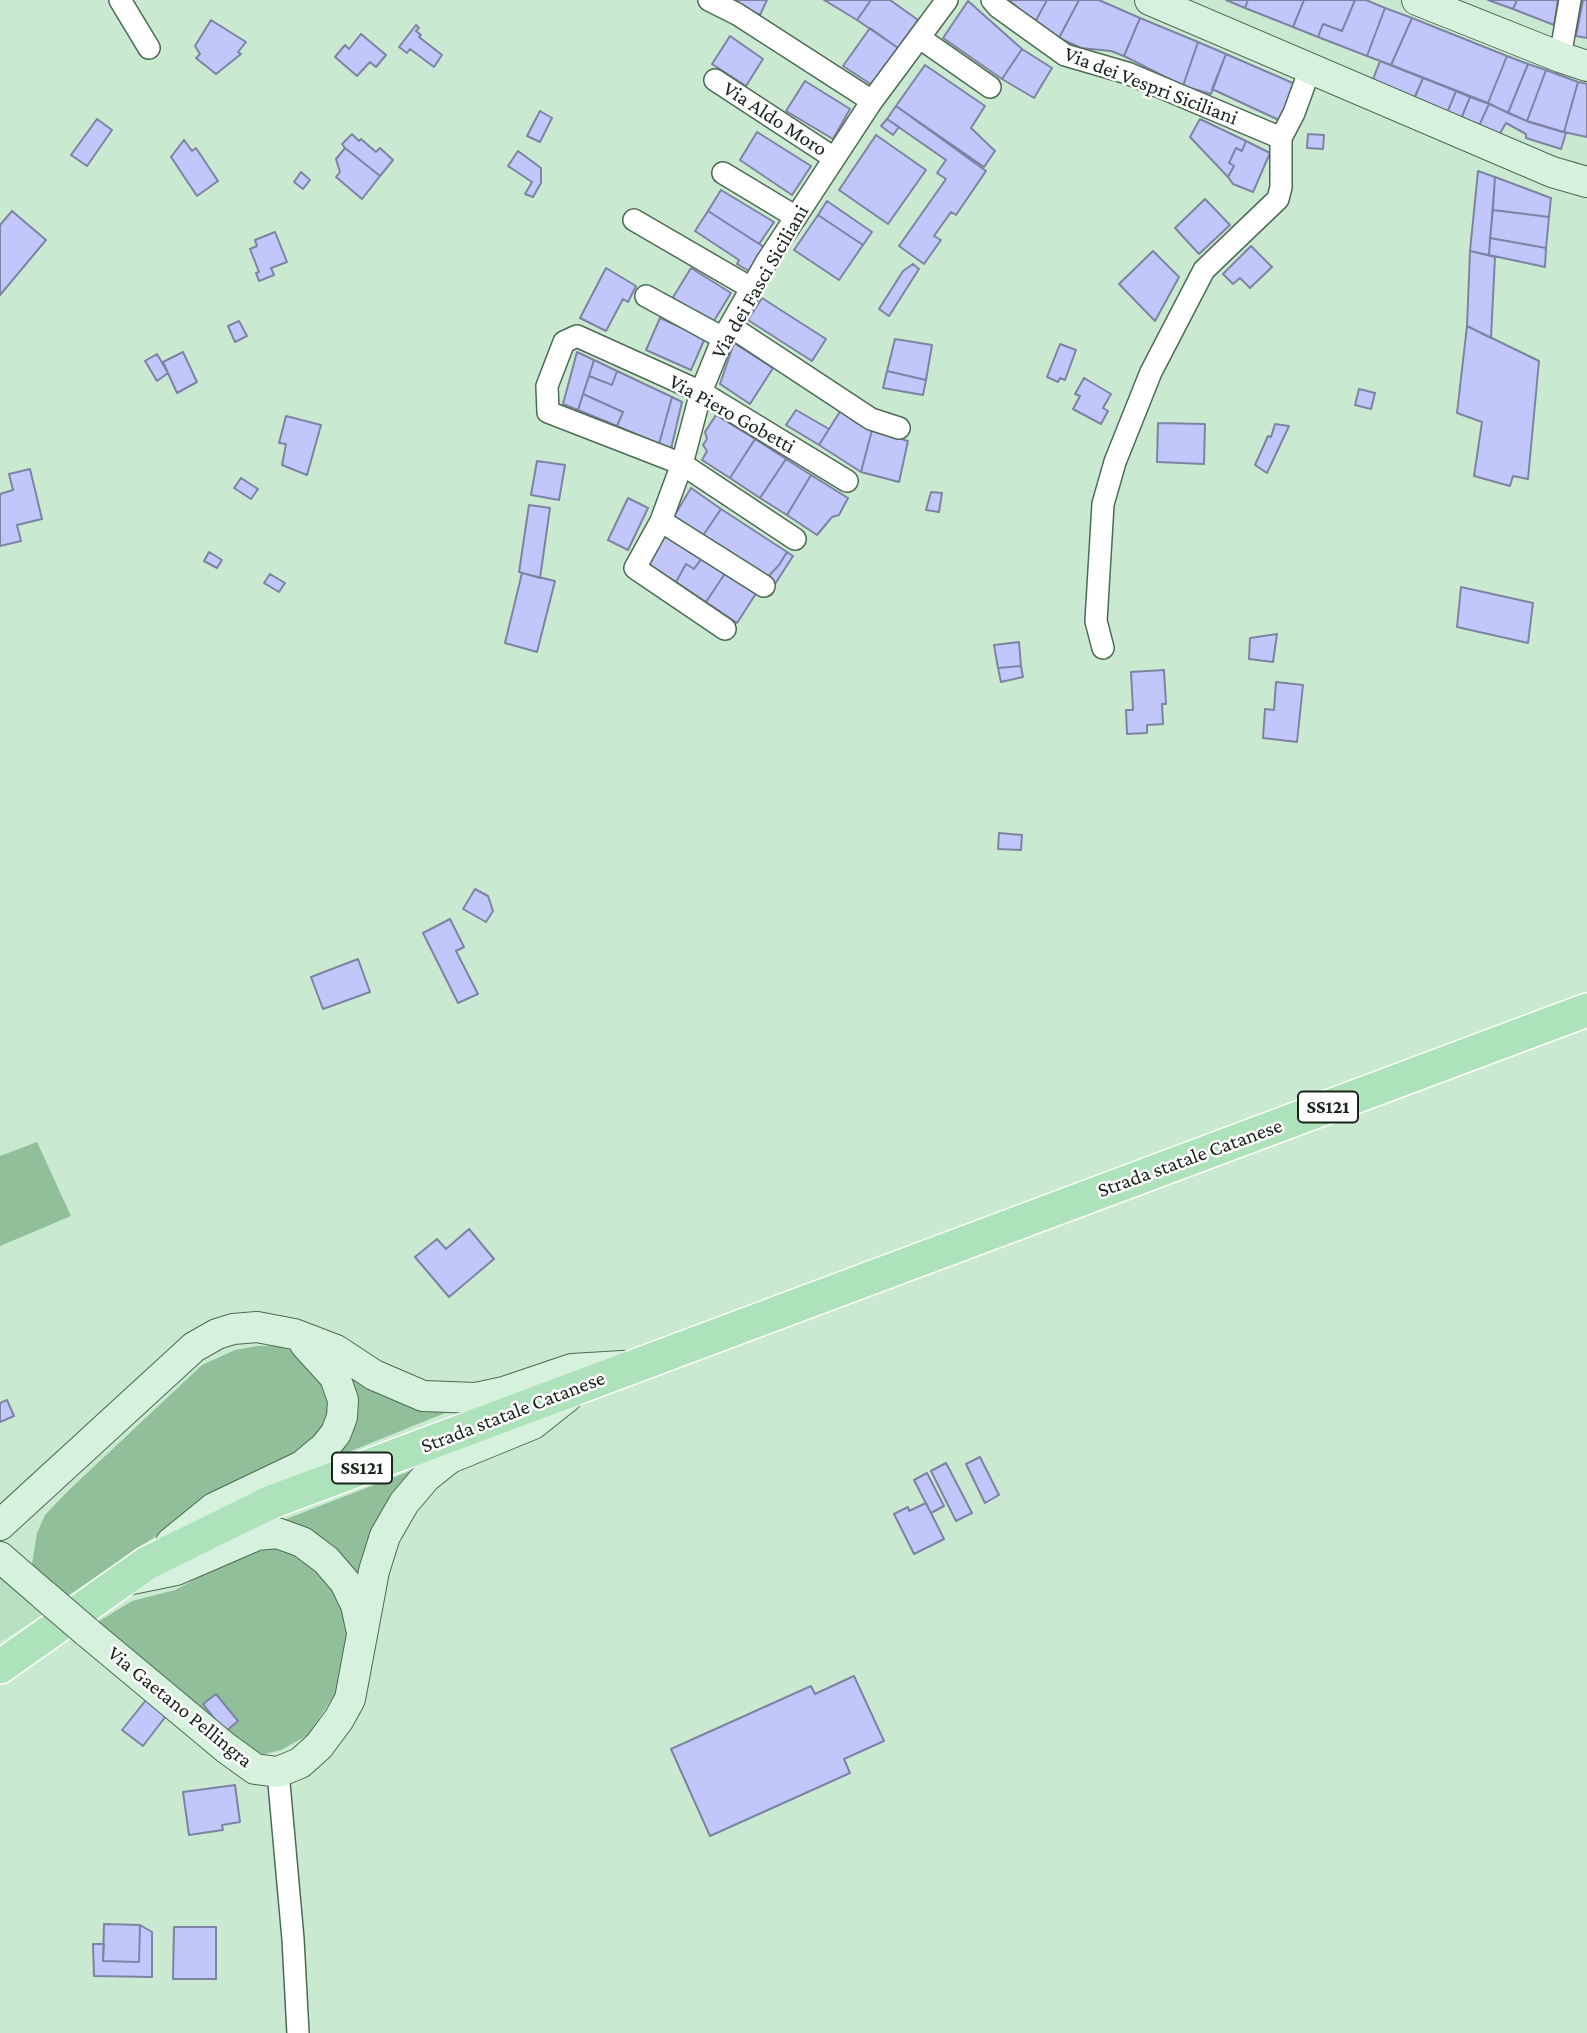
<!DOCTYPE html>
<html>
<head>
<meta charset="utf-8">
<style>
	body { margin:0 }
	canvas { display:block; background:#c9ead0 }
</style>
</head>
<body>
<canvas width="1587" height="2033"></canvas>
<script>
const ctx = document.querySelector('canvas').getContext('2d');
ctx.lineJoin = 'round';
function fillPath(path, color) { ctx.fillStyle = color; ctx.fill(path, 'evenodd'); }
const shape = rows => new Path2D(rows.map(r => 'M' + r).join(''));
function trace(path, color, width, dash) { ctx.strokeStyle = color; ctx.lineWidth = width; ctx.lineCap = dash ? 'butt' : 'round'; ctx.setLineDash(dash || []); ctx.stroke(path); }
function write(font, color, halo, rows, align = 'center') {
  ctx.font = font + ' "Crimson Pro",serif'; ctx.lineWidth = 5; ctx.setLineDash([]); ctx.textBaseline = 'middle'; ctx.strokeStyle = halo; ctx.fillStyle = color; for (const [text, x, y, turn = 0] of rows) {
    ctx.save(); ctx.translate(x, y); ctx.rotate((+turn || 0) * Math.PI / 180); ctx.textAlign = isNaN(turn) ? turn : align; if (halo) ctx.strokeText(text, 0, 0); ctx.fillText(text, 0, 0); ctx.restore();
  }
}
const built = shape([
	[0,1574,44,1614,0,1642]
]);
const green = shape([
	[37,1142,71,1216,0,1246,0,1156],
	[257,1346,277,1346,300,1353,329,1380,326,1436,218,1494,62,1600,30,1576,37,1533,45,1515,69,1490,202,1365,235,1350],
	[348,1373,450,1411,341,1455,338,1452,352,1436,357,1410],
	[420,1466,366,1585,281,1521,405,1473],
	[274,1544,323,1567,350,1620,337,1691,308,1735,281,1750,261,1755,246,1753,91,1626,132,1601,175,1590,260,1545]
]);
const building = shape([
	[727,0,767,0,760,15,727,0],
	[824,0,871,0,857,20,824,0],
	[871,0,890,0,918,20,898,48,857,20,871,0],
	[1009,0,1047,0,1034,24,1009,0],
	[1047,0,1079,0,1059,38,1034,24,1047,0],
	[1079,0,1099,0,1140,18,1124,56,1111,51,1081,48,1059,38,1079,0],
	[1226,0,1248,0,1245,8,1226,0],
	[1248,0,1304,0,1293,27,1245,8,1248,0],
	[1304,0,1355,0,1342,31,1323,24,1318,37,1293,27,1304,0],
	[1355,0,1366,0,1385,8,1367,56,1318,37,1323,24,1342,31,1355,0],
	[1488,0,1517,0,1513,9,1488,0],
	[1517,0,1558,0,1554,25,1513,9,1517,0],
	[1583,0,1587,0,1587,38,1576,36,1583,0],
	[968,1,1022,49,1002,79,943,38,968,1],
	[1385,8,1412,18,1391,65,1367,56,1385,8],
	[1140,18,1198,42,1183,86,1124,56,1140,18],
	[1412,18,1507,56,1488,103,1391,65,1412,18],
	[211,20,246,42,238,52,241,54,216,74,196,58,200,54,195,46,211,20],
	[416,25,419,28,416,31,421,35,419,37,442,55,434,67,410,49,407,53,399,47,416,25],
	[870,28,898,48,872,85,843,66,870,28],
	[361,34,386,55,376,67,370,62,357,76,335,57,345,45,349,49,361,34],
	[730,36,763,59,746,86,712,64,730,36],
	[1198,42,1226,54,1211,94,1183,86,1198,42],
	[1022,49,1052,68,1034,98,1002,79,1022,49],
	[1226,54,1295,84,1281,121,1212,89,1226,54],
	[1507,56,1528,64,1508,113,1488,103,1507,56],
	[1380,61,1423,78,1414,99,1372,82,1380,61],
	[1528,64,1546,70,1527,121,1508,113,1528,64],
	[925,65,985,106,971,128,995,151,984,167,896,106,925,65],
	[1546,70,1578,82,1564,132,1527,121,1546,70],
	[1423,78,1456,91,1447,113,1414,99,1423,78],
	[805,81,850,109,833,139,786,111,805,81],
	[1578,82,1587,84,1587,137,1564,132,1578,82],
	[1456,91,1470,97,1461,119,1447,113,1456,91],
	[1470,97,1489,104,1479,126,1461,119,1470,97],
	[1489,104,1529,122,1566,133,1561,149,1526,138,1526,134,1506,123,1499,135,1479,126,1489,104],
	[896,106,986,171,956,215,951,212,934,236,941,240,924,264,899,246,946,179,937,173,946,160,887,119,896,106],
	[540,111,552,118,540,142,527,136,540,111],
	[97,119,112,130,87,166,71,155,97,119],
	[887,119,899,127,893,135,881,126,887,119],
	[1200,119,1246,141,1242,151,1236,148,1229,163,1234,166,1228,177,1190,137,1200,119],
	[757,132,811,166,792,195,740,160,757,132],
	[352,134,359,141,361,139,376,152,380,148,393,160,380,176,345,148,342,144,352,134],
	[1308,134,1324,135,1323,149,1307,148,1308,134],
	[876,135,926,170,888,224,839,190,876,135],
	[184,140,192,151,196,148,218,181,197,196,171,157,184,140],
	[1246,141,1270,153,1253,192,1233,184,1228,177,1234,166,1229,163,1236,148,1242,151,1246,141],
	[345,148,380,176,362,199,336,177,340,172,336,159,345,148],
	[518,151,541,168,541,183,533,197,525,194,532,182,508,166,518,151],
	[1478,171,1495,177,1489,255,1470,251,1478,171],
	[301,172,310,180,303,189,294,182,301,172],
	[1495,177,1551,198,1549,217,1493,210,1495,177],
	[721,190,774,222,759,244,708,211,721,190],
	[1205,199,1230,225,1199,254,1175,228,1205,199],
	[827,201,872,232,863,245,818,215,827,201],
	[1493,210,1549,217,1546,248,1490,238,1493,210],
	[12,211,46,240,0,295,0,225,12,211],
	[708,211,764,247,749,271,737,264,739,260,695,231,708,211],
	[818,215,863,245,839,280,794,250,818,215],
	[275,232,287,262,271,268,274,275,259,281,256,273,259,272,250,249,257,246,255,240,275,232],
	[1490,238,1546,248,1545,267,1489,255,1490,238],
	[1251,246,1272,267,1250,288,1240,278,1233,284,1223,274,1251,246],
	[1153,251,1179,277,1155,321,1119,284,1153,251],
	[1470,251,1495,257,1491,338,1467,326,1470,251],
	[913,264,919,269,889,316,879,309,903,271,913,264],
	[606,268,636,286,628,302,623,299,606,331,580,318,606,268],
	[691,268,731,293,712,324,672,299,691,268],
	[762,298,826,339,812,361,748,320,762,298],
	[660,318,705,338,691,370,646,350,660,318],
	[239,321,247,336,235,342,228,326,239,321],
	[1467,326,1539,361,1528,479,1513,476,1510,486,1474,476,1482,422,1457,413,1467,326],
	[895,339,932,345,926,380,887,371,895,339],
	[734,343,773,368,750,404,720,384,734,343],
	[1060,344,1076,350,1065,380,1060,378,1058,382,1047,377,1060,344],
	[183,352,197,382,177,393,163,362,183,352],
	[577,352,594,360,578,410,563,404,577,352],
	[157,354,168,373,157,381,145,361,157,354],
	[594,360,617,371,612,385,589,376,594,360],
	[617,371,672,397,659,444,617,426,623,412,583,394,589,376,612,385,617,371],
	[887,371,926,380,923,395,883,388,887,371],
	[1084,378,1111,394,1103,408,1108,411,1101,424,1073,409,1080,396,1075,394,1084,378],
	[1359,389,1375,393,1371,409,1355,405,1359,389],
	[583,394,623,412,617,426,578,410,583,394],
	[672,397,682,402,671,449,659,444,672,397],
	[796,410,829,429,819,445,786,425,796,410],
	[841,410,872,430,861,472,819,445,841,410],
	[716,415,755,439,730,478,702,460,707,451,703,445,707,439,705,432,716,415],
	[286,416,321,425,307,475,282,465,286,444,279,443,286,416],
	[1158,423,1205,424,1204,464,1157,462,1158,423],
	[1275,424,1289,426,1267,473,1255,465,1268,436,1271,437,1275,424],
	[872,430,908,441,899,482,861,472,872,430],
	[755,439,786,459,760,498,730,478,755,439],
	[786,459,811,475,787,515,760,498,786,459],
	[537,461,565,465,559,500,531,495,537,461],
	[30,469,42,519,17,525,21,541,0,546,0,494,13,490,9,474,30,469],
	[811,475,848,498,839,515,832,517,817,535,787,515,811,475],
	[241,478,258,489,251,499,234,488,241,478],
	[691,488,721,509,702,537,673,518,691,488],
	[931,492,942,493,939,512,926,510,931,492],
	[628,498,648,508,628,550,608,540,628,498],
	[529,505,550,508,540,578,519,572,529,505],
	[721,509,787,552,779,565,766,579,702,537,721,509],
	[664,534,702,558,694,569,686,564,676,582,648,564,664,534],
	[209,552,222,560,217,568,204,561,209,552],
	[787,552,793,556,775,584,766,579,779,565,787,552],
	[702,558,726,572,706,602,676,582,686,564,694,569,702,558],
	[726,572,757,592,737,623,706,602,726,572],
	[522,573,555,581,537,652,505,643,522,573],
	[270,574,285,583,279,592,264,583,270,574],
	[1461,587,1533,603,1528,643,1457,627,1461,587],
	[1277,634,1273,662,1249,659,1250,638,1277,634],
	[1019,642,1021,666,998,668,994,645,1019,642],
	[1021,666,1023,677,1001,682,998,668,1021,666],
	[1164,670,1166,704,1162,704,1163,724,1147,725,1147,733,1127,734,1126,710,1133,710,1131,672,1164,670],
	[1276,682,1303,685,1297,742,1263,738,1265,709,1274,710,1276,682],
	[999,833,1022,835,1021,850,998,849,999,833],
	[475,889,488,896,493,911,486,922,463,909,475,889],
	[450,919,464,947,456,951,478,994,458,1003,423,933,450,919],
	[358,959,370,992,323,1009,311,977,358,959],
	[469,1229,494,1259,449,1297,415,1257,437,1239,446,1249,469,1229],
	[7,1400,14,1416,0,1422,0,1403,7,1400],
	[980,1457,999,1495,985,1503,966,1464,980,1457],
	[946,1463,972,1513,956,1521,931,1471,946,1463],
	[927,1473,944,1506,931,1513,914,1480,927,1473],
	[926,1503,944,1539,914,1554,894,1514,908,1507,909,1511,926,1503],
	[854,1676,884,1741,844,1759,850,1773,710,1836,671,1749,811,1686,815,1694,854,1676],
	[216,1694,238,1721,225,1732,203,1704,216,1694],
	[146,1700,166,1716,143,1746,122,1730,146,1700],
	[235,1785,240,1822,222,1825,223,1830,189,1835,183,1792,235,1785],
	[104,1924,140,1925,139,1962,103,1961,104,1924],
	[140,1925,152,1932,152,1977,94,1976,93,1944,104,1944,103,1961,139,1962,140,1925],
	[174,1927,216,1927,216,1979,173,1979,174,1927]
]);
const street = shape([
	[120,0,149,48],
	[709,0,737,14,872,101],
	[992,0,998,7,1065,55,1127,73,1281,138],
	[920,38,990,87],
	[1560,57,1570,0],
	[715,80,834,158],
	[723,173,796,217],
	[634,220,751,288],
	[646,296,723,338],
	[730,326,871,419,899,428],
	[661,521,764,586],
	[795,539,682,464,548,412,547,386,564,342,577,336,701,392,847,481],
	[725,629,635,568,661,521,682,464,701,392,723,338,767,261,872,101,947,0],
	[1103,648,1096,621,1103,504,1115,462,1151,372,1204,270,1278,199,1281,187,1281,138,1294,113,1310,69],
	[278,1772,293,1939,298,2033]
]);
const secondary = shape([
	[1150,0,1552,172,1587,182],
	[1417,0,1560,57,1587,66],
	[0,1525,194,1347,217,1334,233,1329,257,1327,294,1334,336,1350,374,1375,423,1396,476,1398,504,1392,572,1369,622,1366],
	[171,1543,214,1508,302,1466,325,1447,336,1433,342,1417,343,1400,335,1377,305,1344],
	[0,1557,45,1596],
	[127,1580,176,1570,257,1535,277,1533,302,1542,326,1560,345,1582,356,1605,361,1628],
	[87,1632,226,1748,255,1769,278,1772,300,1763,319,1746,339,1719,350,1699,374,1571,385,1536,404,1503,426,1477,450,1458,533,1424,567,1397]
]);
const primary = shape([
	[0,1667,147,1563,269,1503,1587,1010]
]);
const secondaryBridge = shape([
	[45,1596,87,1632]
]);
const shields = [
	[1328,1107,60],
	[362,1468,60]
];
const shieldNames = [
	["SS121",1328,1107],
	["SS121",362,1468]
];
const streetNames = [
	["Via dei Vespri Siciliani",1151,86,21],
	["Via Aldo Moro",775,119,33],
	["Via dei Fasci Siciliani",760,282,-60],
	["Via Piero Gobetti",732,414,29],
	["Strada statale Catanese",1190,1158,-20],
	["Strada statale Catanese",513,1412,-21],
	["Via Gaetano Pellingra",180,1707,39]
];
fillPath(built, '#b8dfc0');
fillPath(green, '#90bf9a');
fillPath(building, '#c1c7fb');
trace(building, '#7f83a3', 2);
trace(street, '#4d6a53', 24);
trace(secondary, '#4d6a53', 32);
trace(primary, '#fff', 36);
trace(street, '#fff', 21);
trace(secondary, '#d6f1dd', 30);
trace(primary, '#ade2bb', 33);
trace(secondaryBridge, '#4d6a53', 32, []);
trace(secondaryBridge, '#d6f1dd', 30);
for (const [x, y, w] of shields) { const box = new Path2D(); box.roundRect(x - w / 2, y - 15.5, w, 31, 5); ctx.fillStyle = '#fff'; ctx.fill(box); trace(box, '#19251b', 2); }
write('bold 19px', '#19251b', null, shieldNames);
write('21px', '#19251b', '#fff', streetNames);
</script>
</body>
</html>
